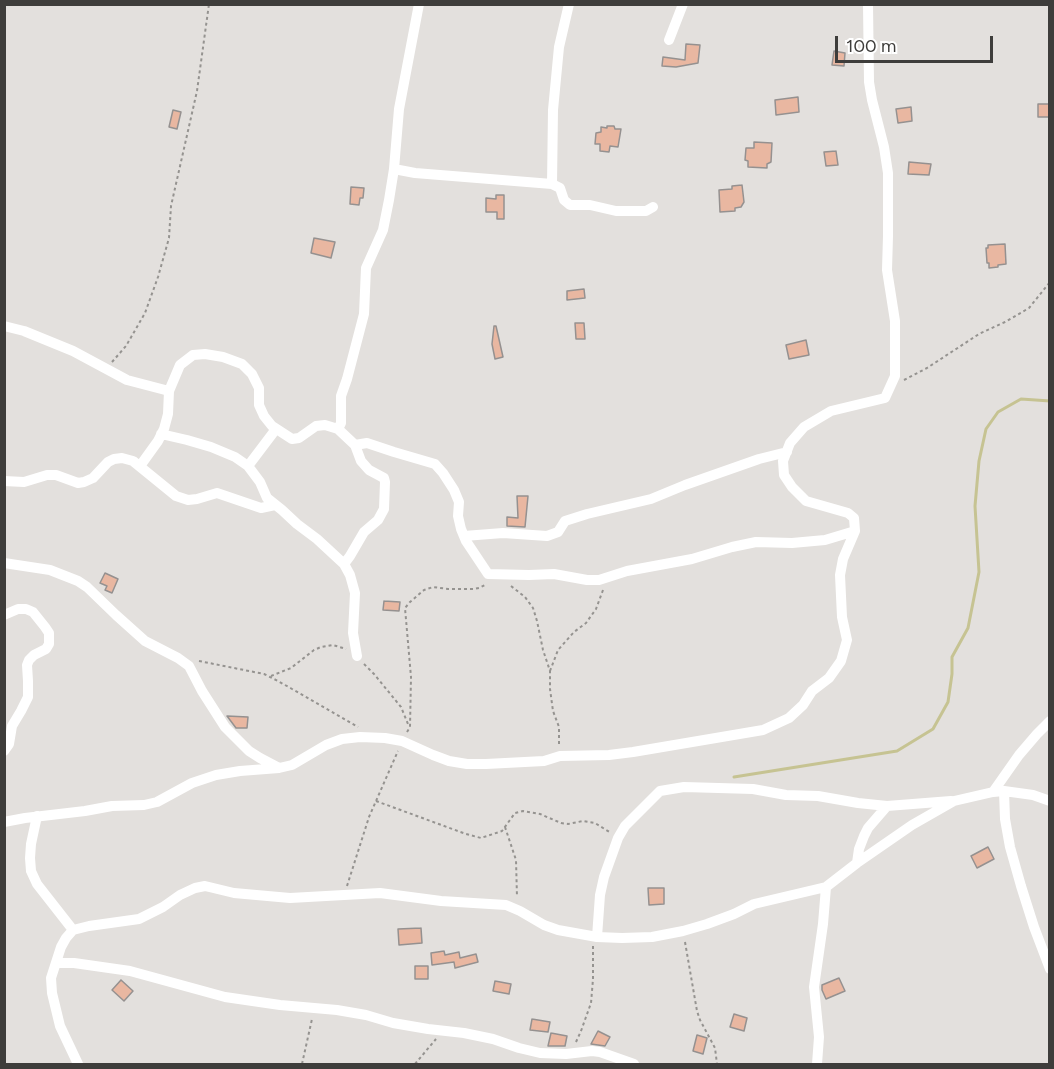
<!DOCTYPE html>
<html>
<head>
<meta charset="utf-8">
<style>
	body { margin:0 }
	#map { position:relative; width:1054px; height:1069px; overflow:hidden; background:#e3e0dd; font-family:Figtree,sans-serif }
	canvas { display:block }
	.frame { position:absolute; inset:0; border:6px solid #3e3d3b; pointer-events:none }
	.scale { position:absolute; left:835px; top:36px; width:158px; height:27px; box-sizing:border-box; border:3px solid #3e3d3b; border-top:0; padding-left:8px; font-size:18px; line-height:21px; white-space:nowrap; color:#3e3d3b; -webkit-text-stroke:4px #fff; paint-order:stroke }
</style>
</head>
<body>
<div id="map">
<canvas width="1054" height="1069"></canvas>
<div class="frame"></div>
<div class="scale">100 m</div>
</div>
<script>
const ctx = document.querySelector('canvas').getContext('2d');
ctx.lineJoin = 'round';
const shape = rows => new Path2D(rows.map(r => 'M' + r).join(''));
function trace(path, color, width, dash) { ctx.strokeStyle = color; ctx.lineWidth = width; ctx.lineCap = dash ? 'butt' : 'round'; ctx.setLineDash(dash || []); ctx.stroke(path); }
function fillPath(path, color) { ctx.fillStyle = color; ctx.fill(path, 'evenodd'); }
const stream = shape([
	[734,777,897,751,933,729,948,702,952,674,952,657,968,628,979,572,975,506,979,461,986,429,998,412,1021,399,1050,401]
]);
const building = shape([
	[686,44,700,45,698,63,676,67,662,66,663,57,685,60,686,44],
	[834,51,845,53,844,66,832,65,834,51],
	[798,97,799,112,776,115,775,100,798,97],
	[1038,104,1050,104,1050,117,1038,117,1038,104],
	[911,107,912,121,898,123,896,109,911,107],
	[173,110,181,112,177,129,169,127,173,110],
	[607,126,614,126,615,129,621,129,618,147,610,146,609,152,600,151,600,144,595,144,596,133,601,132,601,127,607,128,607,126],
	[754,142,772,143,771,162,767,164,767,168,748,167,748,161,745,160,746,148,754,148,754,142],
	[836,151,838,165,826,166,824,152,836,151],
	[909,162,931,164,929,175,908,174,909,162],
	[742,185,744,202,741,207,735,208,735,211,720,212,719,190,732,189,732,186,742,185],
	[351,187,364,188,363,198,360,198,359,205,350,204,351,187],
	[496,195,504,195,504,219,497,219,497,212,486,212,486,198,496,199,496,195],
	[314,238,335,242,331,258,311,253,314,238],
	[1005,244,1006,264,998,265,998,267,989,268,989,263,987,263,986,248,988,248,988,245,1005,244],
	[584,289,585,298,567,300,567,291,584,289],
	[575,323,584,323,585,339,576,339,575,323],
	[494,326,496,326,503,357,495,359,492,344,494,326],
	[806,340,809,355,789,359,786,345,806,340],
	[517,496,528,496,525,527,507,526,507,517,518,518,517,496],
	[105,573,118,579,112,593,105,590,107,586,100,583,105,573],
	[384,601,400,602,399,611,383,610,384,601],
	[227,716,248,717,247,728,236,728,227,716],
	[988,847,994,859,977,868,971,856,988,847],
	[648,888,664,888,664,904,649,905,648,888],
	[421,928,422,943,399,945,398,929,421,928],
	[444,951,445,955,459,952,460,958,476,954,478,962,455,968,454,962,432,965,431,953,444,951],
	[415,966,428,966,428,979,415,979,415,966],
	[839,978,845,991,826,999,822,990,822,985,839,978],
	[121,980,133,991,124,1001,112,990,121,980],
	[495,981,511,984,509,994,493,991,495,981],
	[734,1014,747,1018,744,1031,730,1027,734,1014],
	[532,1019,550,1022,548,1032,530,1030,532,1019],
	[598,1031,610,1037,605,1046,591,1044,598,1031],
	[551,1033,567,1036,565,1046,548,1046,551,1033],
	[697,1035,707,1038,703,1054,693,1051,697,1035]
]);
const path = shape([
	[112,362,126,346,145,313,158,277,169,238,171,206,197,91,209,4],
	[904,380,927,368,979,334,1005,322,1029,308,1050,282],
	[511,586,525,597,533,608,537,621,543,650,550,671,550,689,553,711,559,727,559,747],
	[199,661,264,674,278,681,292,689,358,727],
	[364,664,374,674,401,707,408,724],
	[550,671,558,650,574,632,586,623,596,609,603,590],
	[271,676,291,668,314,650,321,647,333,645,346,649],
	[407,732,410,727,411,677,405,608,410,602,424,590,433,587,448,589,474,589,479,588,487,584],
	[376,801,466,834,481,838,502,831,515,813,523,811,540,814,561,823,568,824,583,821,595,823,611,833],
	[505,827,516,860,517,897],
	[347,886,369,817,398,751],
	[685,942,697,1011,700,1020,715,1048,717,1064],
	[576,1042,581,1031,591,1003,593,979,593,946],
	[302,1064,312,1019],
	[415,1064,436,1039]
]);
const street = shape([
	[669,40,683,4],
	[394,169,415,173,552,184,560,188,564,200,570,205,590,205,616,211,646,211,653,207],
	[552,184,553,110,559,47,569,4],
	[4,326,24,331,73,351,127,380,169,391],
	[338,429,341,423,341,396,347,379,364,314,366,268,383,230,389,200,394,169,399,109,419,4],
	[161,434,187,440,211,447,235,457,248,466,260,482,267,498,282,510,297,524,317,539,344,564,350,575,355,593,353,633,357,656],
	[355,445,367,443,394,452,435,464,443,473,454,490,459,502,458,516,461,529,466,541,488,574,529,575,554,574,587,580,599,580,627,571,692,559,732,547,756,542,792,543,825,540,855,531],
	[140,466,158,441,164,429,168,414,169,391,180,365,193,355,205,354,223,357,242,364,252,374,259,388,259,405,264,416,272,426,292,439,299,438,316,426,325,425,338,429,355,445,361,461,369,470,384,478,385,482,384,509,378,520,364,532,350,556,344,564],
	[248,466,276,429],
	[4,481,24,482,47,475,56,475,78,483,84,482,93,478,108,462,114,459,122,458,133,461,176,496,188,500,197,499,217,493,261,508,275,505],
	[464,536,503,533,547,536,558,532,565,521,587,514,651,499,685,485,759,459,787,452],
	[4,563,50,570,78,581,87,587,116,615,145,641,178,658,189,666,202,691,225,727,249,751,260,758,279,768],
	[4,615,18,609,26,609,33,612,45,627,49,633,49,644,46,649,34,655,29,660,27,665,28,681,28,697,21,711,12,726,9,744,4,751],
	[1004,791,1005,819,1010,847,1021,886,1034,927,1050,969],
	[993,792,1019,755,1037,734,1050,721],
	[37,816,31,844,30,858,31,871,37,884,73,930],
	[4,822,25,818,85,811,112,806,144,805,157,802,192,783,216,775,240,771,279,768,292,765,326,745,342,739,360,737,385,738,402,741,433,755,449,761,467,764,486,764,544,761,560,756,609,755,633,752,763,730,789,718,803,705,812,691,829,678,841,661,847,640,842,617,840,575,843,559,855,531,854,518,848,513,806,501,792,487,784,475,783,461,790,443,804,427,831,411,885,398,895,376,895,321,887,270,888,236,888,173,884,147,872,100,869,82,868,4],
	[857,863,859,849,864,836,868,828,887,806],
	[597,937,600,895,604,877,618,838,625,826,660,791,684,787,753,789,786,795,818,796,858,803,887,806,951,801],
	[56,963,74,963,130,971,225,997,280,1005,337,1010,366,1015,393,1023,428,1029,464,1033,493,1039,519,1048,540,1053,566,1054,592,1051,600,1052,634,1064],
	[78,1064,60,1026,52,993,51,978,61,947,66,938,73,930,89,926,139,919,163,907,180,895,195,888,205,886,234,893,290,898,380,893,441,901,506,905,520,911,544,925,558,930,597,937,622,938,652,937,683,931,707,924,734,914,754,904,826,887,857,863,912,825,954,801,993,792,1004,791,1033,795,1050,801],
	[817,1064,819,1037,814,987,823,924,826,887]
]);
trace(stream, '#c6c392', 3);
fillPath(building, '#e9b7a1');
trace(building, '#959190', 1.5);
trace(path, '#959390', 2, [3, 3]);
trace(street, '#fff', 10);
</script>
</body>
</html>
